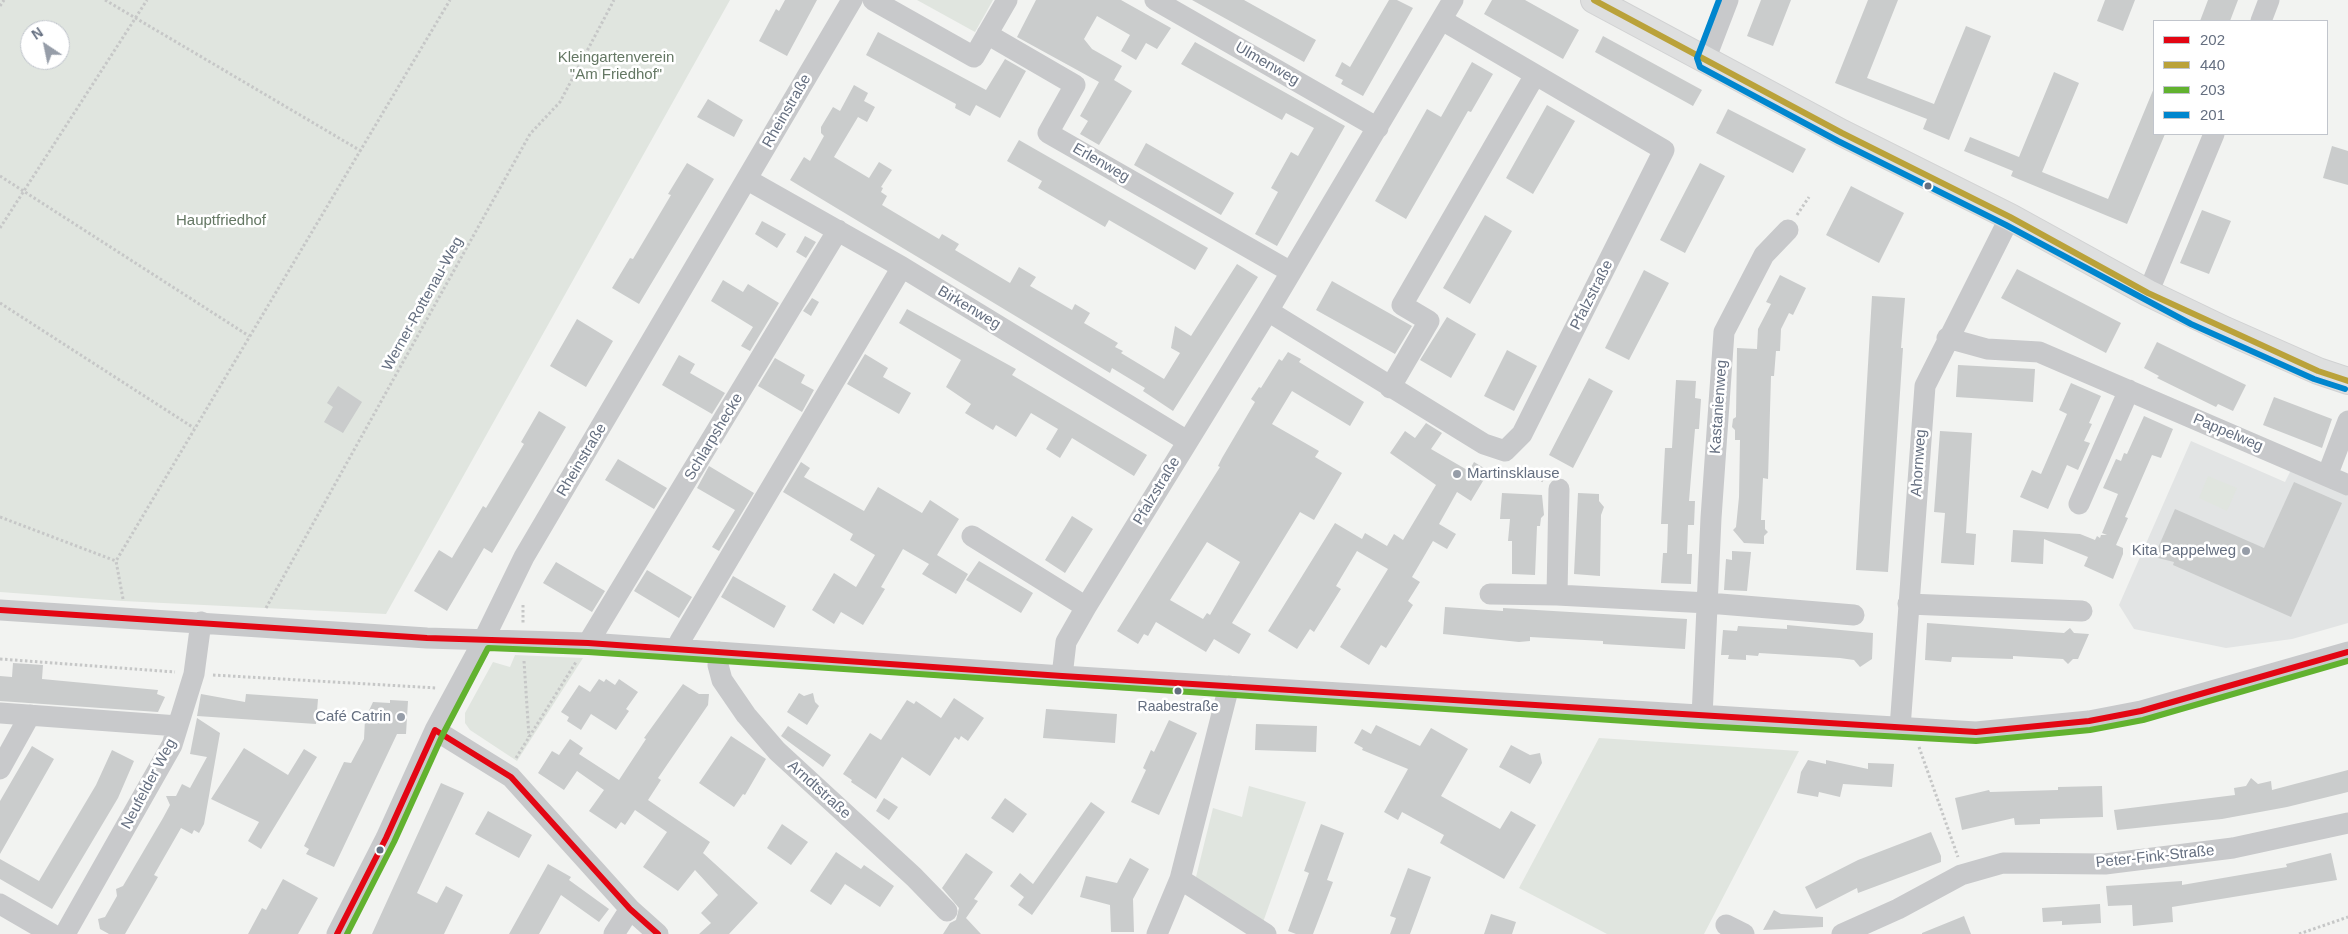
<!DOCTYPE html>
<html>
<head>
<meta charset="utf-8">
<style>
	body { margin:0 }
	#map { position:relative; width:2348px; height:934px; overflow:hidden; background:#f2f3f1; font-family:Arial,sans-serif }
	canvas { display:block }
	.legend { position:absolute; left:2153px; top:20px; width:175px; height:115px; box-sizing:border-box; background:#fff; border:1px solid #c1c5cc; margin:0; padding:6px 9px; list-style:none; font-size:15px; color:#656f80 }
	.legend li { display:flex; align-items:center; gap:10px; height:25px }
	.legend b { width:25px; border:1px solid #c1c5cc }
	.north { position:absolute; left:20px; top:20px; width:50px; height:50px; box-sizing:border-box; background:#fff; border:1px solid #c1c5cc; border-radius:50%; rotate:326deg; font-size:14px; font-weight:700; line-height:20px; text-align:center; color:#656f80 }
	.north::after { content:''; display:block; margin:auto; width:18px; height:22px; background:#969da8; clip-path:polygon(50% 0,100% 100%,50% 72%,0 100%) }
</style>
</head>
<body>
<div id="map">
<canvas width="2348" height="934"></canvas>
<ul class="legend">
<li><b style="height:6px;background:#e30613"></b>202</li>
<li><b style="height:6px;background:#baa23a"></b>440</li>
<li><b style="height:6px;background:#62b22f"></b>203</li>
<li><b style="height:6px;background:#0086ce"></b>201</li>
</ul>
<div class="north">N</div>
</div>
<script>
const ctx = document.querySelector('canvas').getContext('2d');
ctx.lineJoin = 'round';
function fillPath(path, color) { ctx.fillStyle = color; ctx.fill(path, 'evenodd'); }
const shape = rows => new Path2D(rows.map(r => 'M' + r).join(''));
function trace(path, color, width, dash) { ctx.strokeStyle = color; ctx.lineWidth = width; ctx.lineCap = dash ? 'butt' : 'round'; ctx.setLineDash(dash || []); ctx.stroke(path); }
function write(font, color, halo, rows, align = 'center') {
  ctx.font = font + ' Arial,sans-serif'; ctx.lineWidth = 5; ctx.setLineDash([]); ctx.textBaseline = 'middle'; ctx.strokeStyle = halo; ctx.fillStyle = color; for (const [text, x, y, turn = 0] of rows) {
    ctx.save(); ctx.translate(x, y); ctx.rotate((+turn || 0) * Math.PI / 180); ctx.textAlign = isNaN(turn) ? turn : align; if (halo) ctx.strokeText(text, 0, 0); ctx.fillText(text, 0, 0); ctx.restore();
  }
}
const built = shape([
	[2191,441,2285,482,2291,470,2348,496,2348,623,2292,639,2226,648,2134,629,2119,605]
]);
const green = shape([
	[0,0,730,0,386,614,123,601,0,592],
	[30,30,60,30,60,60,30,60],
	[917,0,993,0,975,32],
	[2208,476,2237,488,2227,511,2199,498],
	[515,655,583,658,517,761,470,730,465,723,465,713,493,662,510,667],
	[1599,738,1799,751,1704,934,1607,934,1519,888],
	[1249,786,1306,802,1262,925,1195,881,1213,808,1242,817]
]);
const building = shape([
	[785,0,817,0,787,56,759,41,776,9,779,11],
	[1036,0,1121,0,1171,28,1157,49,1146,43,1136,60,1121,51,1130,35,1097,16,1084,39,1092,49,1122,66,1114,80,1132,91,1099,145,1080,134,1088,121,1080,116,1099,82,1017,37],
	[1192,0,1244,0,1316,40,1304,62],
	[1389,0,1397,0,1413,8,1363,96,1341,84,1343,80,1335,76,1342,62,1350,67],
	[1492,0,1525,0,1579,30,1563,59,1484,14],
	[1761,0,1791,0,1773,46,1747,36],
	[1868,0,1898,0,1867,78,1934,104,1966,26,1991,36,1949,140,1923,129,1927,119,1835,83],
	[2105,0,2135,0,2123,31,2097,21],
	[2208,0,2238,0,2230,21,2200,21],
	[878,32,986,90,1005,59,1026,71,1000,118,976,105,970,116,955,108,956,104,866,55],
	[1603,36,1702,90,1693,106,1595,52],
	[1195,42,1345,126,1277,246,1255,234,1278,192,1271,188,1291,152,1298,156,1314,128,1286,113,1282,120,1181,64],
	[1472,62,1493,74,1471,112,1468,111,1406,219,1375,201,1427,109,1441,117],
	[2054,72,2079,83,2042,172,2108,199,2154,88,2154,134,2165,134,2127,224,2011,176,2013,171,1964,151,1970,137,2019,157],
	[854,85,868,93,864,101,875,107,867,122,858,117,834,157,869,178,879,162,892,170,881,187,883,188,881,192,887,196,882,205,939,239,942,234,959,244,955,250,1010,283,1019,267,1036,277,1030,286,1072,310,1075,304,1090,313,1084,323,1118,343,1115,347,1123,351,1121,353,1164,379,1180,353,1171,348,1175,326,1191,336,1237,264,1258,277,1173,411,1143,391,1145,388,1112,368,1110,373,790,180,804,157,810,161,824,136,821,133,821,127,833,107,840,111],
	[708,99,743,120,734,137,697,117],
	[1547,105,1575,121,1533,194,1506,178],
	[1728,109,1806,149,1793,173,1716,133],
	[1019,140,1208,248,1195,270,1109,220,1105,227,1038,188,1042,181,1007,161],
	[1146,143,1234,193,1221,215,1134,165],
	[2332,146,2348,151,2348,185,2323,178],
	[687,163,714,179,639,304,612,288,630,258,633,259,671,195,668,194],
	[1700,163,1725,176,1685,253,1660,240],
	[1851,186,1904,213,1879,263,1826,235],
	[2202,210,2231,221,2209,274,2180,263],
	[1485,215,1512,231,1470,304,1443,288],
	[762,221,786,234,777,248,755,234],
	[805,236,816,242,806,258,796,252],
	[2017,269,2121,323,2106,353,2001,298],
	[1644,270,1669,283,1629,360,1605,348],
	[1780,275,1806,288,1793,315,1789,313,1781,329,1780,351,1776,351,1774,376,1771,376,1768,479,1763,478,1761,520,1765,520,1765,529,1768,532,1764,536,1764,544,1744,543,1733,530,1736,527,1739,497,1740,440,1735,440,1735,430,1732,427,1733,419,1736,417,1737,348,1757,349,1758,329,1771,304,1766,302],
	[723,280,743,292,748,284,779,303,750,351,741,346,753,327,711,301],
	[1332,281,1412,326,1395,354,1316,310],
	[1872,296,1905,298,1901,348,1903,348,1888,572,1856,570],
	[812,298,819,302,811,316,803,311],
	[907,309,1016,369,1012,375,1147,455,1134,476,1072,438,1060,458,1046,449,1058,429,1031,413,1016,437,996,425,993,430,965,413,971,404,946,387,961,360,899,323],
	[1447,317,1476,334,1451,378,1420,360],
	[577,319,613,341,586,387,550,366],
	[2157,342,2246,385,2233,411,2218,404,2216,407,2157,378,2159,376,2144,368],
	[1507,350,1537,366,1514,411,1484,396],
	[1288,352,1301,359,1299,362,1364,402,1350,426,1292,391,1272,424,1319,451,1315,457,1342,473,1314,520,1300,512,1232,623,1251,634,1239,654,1214,639,1206,652,1156,622,1148,636,1144,634,1138,644,1117,631,1220,467,1218,466,1222,458,1255,402,1251,399,1259,387,1261,388,1279,359,1282,361],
	[1207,542,1240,562,1210,615,1207,613,1203,619,1170,600],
	[865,354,888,368,883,377,911,393,899,414,847,384],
	[679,355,695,364,690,373,725,393,712,414,662,385],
	[775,358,805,375,801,383,814,390,802,412,758,386],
	[1958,365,2035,369,2033,402,1956,397],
	[1589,378,1613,391,1573,468,1549,455],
	[1676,380,1696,381,1695,398,1701,399,1699,429,1695,429,1689,501,1695,501,1694,525,1688,525,1687,554,1692,554,1691,584,1661,583,1663,553,1667,553,1668,524,1661,524,1665,448,1672,448],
	[2071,383,2101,396,2089,423,2092,424,2084,441,2090,443,2078,470,2067,465,2048,509,2020,497,2032,470,2041,474,2067,414,2059,410],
	[338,386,362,402,343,433,324,422,333,407,327,403],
	[2274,397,2332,419,2322,448,2263,425],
	[539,411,566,427,492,553,484,548,447,611,414,591,439,550,452,558,483,506,486,508,524,444,521,442],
	[2144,416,2173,429,2161,458,2152,455,2125,517,2128,518,2116,545,2123,548,2123,554,2113,579,2084,566,2088,557,2044,539,2043,564,2011,562,2013,530,2080,534,2095,540,2097,536,2100,538,2101,535,2107,535,2102,533,2118,494,2103,488,2116,459,2121,461,2124,453,2127,454],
	[1426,423,1442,433,1431,449,1469,471,1474,462,1489,471,1471,501,1457,492,1439,524,1456,534,1447,549,1433,541,1412,577,1420,582,1408,601,1413,605,1386,648,1381,645,1369,665,1340,647,1388,569,1357,551,1336,586,1341,589,1314,632,1310,629,1297,649,1268,631,1335,523,1362,539,1365,533,1387,546,1394,534,1403,540,1436,485,1390,453,1405,431,1415,438],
	[1940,431,1972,433,1966,533,1976,534,1974,565,1941,563,1945,513,1934,512],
	[618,459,667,488,654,509,605,480],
	[801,462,810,468,804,477,864,511,878,487,922,513,930,500,959,519,937,555,968,574,956,594,922,574,929,564,903,549,881,587,885,589,863,625,841,612,834,624,812,610,834,573,856,587,875,555,850,540,853,534,783,492],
	[709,466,754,493,719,551,712,547,735,510,697,488],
	[2294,482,2342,503,2291,617,2173,565,2174,562,2154,557,2175,509,2264,548],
	[1502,493,1542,495,1544,515,1541,518,1540,526,1537,526,1535,575,1512,574,1512,541,1508,541,1510,519,1500,519],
	[1578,493,1599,494,1599,501,1604,507,1601,515,1600,576,1574,574],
	[1072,516,1093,529,1065,573,1045,560],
	[1732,551,1751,552,1747,591,1724,590,1726,559,1732,560],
	[979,561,1033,593,1021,613,966,580],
	[556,562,605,591,592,612,543,583],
	[647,570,692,597,679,618,634,591],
	[733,576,786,606,774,628,721,597],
	[1445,607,1503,611,1503,608,1687,619,1685,649,1603,644,1603,641,1530,637,1530,641,1519,642,1443,634],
	[1927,623,2064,633,2070,628,2074,633,2089,634,2078,659,2073,659,2068,664,2063,659,2013,656,2013,659,1952,657,1951,662,1925,660],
	[1787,625,1873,633,1872,659,1860,667,1854,660,1840,658,1759,653,1758,656,1746,655,1746,660,1728,659,1729,655,1721,655,1723,630,1737,631,1738,626,1787,629],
	[13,663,43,665,42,679,158,690,157,694,165,697,158,712,0,701,0,676,12,677],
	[599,679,604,682,606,679,615,685,619,679,638,692,626,709,629,711,616,730,591,714,581,730,567,721,569,717,561,712,579,685,590,692],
	[683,684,699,694,709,694,708,705,658,778,661,780,648,800,710,842,703,853,758,903,729,934,699,934,711,923,701,913,718,895,695,870,678,891,643,867,667,832,635,810,625,825,621,822,616,829,589,811,604,790,577,771,564,790,538,773,552,751,559,755,570,739,583,748,579,754,619,780,646,739,644,738],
	[799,693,804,696,813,693,815,702,819,706,807,725,787,712],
	[201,694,245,702,246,694,318,699,316,724,197,716],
	[954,698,984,718,968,741,961,736,959,740,955,737,930,776,902,757,876,799,851,782,852,780,843,774,870,733,881,740,907,700,914,704,916,701,941,718],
	[390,700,408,701,406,734,397,734,334,867,306,854,309,849,304,846,344,762,351,763,364,739,365,719,373,702,390,703],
	[1046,709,1117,714,1115,743,1043,738],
	[197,718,220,733,204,824,199,833,194,830,192,834,181,828,154,875,158,877,125,934,109,934,100,929,98,919,105,917,117,896,116,889,123,886,163,818,170,805,166,796,176,796,182,784,190,788,207,757,190,754],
	[1169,720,1197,733,1159,815,1131,802,1146,770,1143,768,1151,750,1154,752],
	[1256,724,1317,726,1316,752,1255,750],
	[1376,725,1420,746,1431,728,1468,749,1441,796,1500,829,1511,811,1536,825,1504,879,1440,843,1444,835,1402,812,1398,820,1384,812,1408,769,1362,750,1363,748,1354,743,1362,729,1371,734],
	[788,726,831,755,823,767,781,736],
	[731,736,766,759,745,795,743,794,734,807,699,783],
	[1511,745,1530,755,1540,753,1542,763,1530,784,1499,767],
	[32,746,54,759,0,854,0,801],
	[244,748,288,775,304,749,317,757,261,849,248,841,259,822,211,799],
	[112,750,134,761,118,798,52,909,0,879,0,859,39,881,96,785],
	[1808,760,1826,764,1826,760,1868,769,1868,763,1894,764,1892,787,1843,784,1840,797,1819,792,1818,797,1797,793,1801,772],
	[2348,770,2348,792,2287,807,2222,819,2117,830,2114,810,2235,795,2234,788,2246,786,2251,778,2258,784,2271,781,2272,790],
	[441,783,464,793,417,893,437,903,446,886,463,895,444,934,372,934],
	[2102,786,2103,817,2040,819,2040,824,2015,825,2014,818,1962,830,1955,798,1989,790,1990,792,2058,790,2058,787],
	[884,798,898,807,889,820,876,811],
	[1005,798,1027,814,1013,833,991,818],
	[1091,802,1105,812,1032,915,1018,905,1024,897,1010,886,1020,873,1033,884],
	[488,811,532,835,519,858,475,834],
	[782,824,808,842,791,865,767,848],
	[1321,824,1344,833,1327,880,1333,882,1313,934,1296,934,1288,931,1309,873,1304,871],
	[1931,832,1941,856,1941,862,1858,893,1857,888,1816,909,1805,887,1858,860],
	[836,852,861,869,864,865,894,886,880,907,845,884,831,905,810,891],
	[966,853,993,872,974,899,978,901,966,918,981,934,943,934,950,923,956,920,959,908,942,888],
	[2331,853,2337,880,2172,907,2173,922,2133,926,2132,905,2108,906,2106,886,2182,881,2182,885,2287,867,2286,864],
	[1130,858,1149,869,1133,899,1134,932,1111,932,1110,905,1080,897,1086,876,1117,883],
	[548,864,571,877,569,880,609,909,599,922,561,895,539,934,509,934],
	[1408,868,1431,877,1410,934,1390,934,1396,918,1390,916],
	[283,879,318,898,298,934,248,934,262,908,266,910],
	[2100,904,2101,923,2062,925,2062,921,2043,922,2042,908],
	[1774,910,1781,914,1823,917,1823,927,1763,930],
	[1491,914,1516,922,1512,934,1484,934],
	[1964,916,1971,934,1922,934,1922,933]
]);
const path = shape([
	[105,0,361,151],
	[0,6,4,0],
	[0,176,249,336],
	[1797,215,1809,197],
	[0,228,147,0],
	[0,303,194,428],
	[1515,467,1543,481],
	[0,517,116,561],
	[123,599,116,561,450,0],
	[523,605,523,623],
	[266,608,530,134,560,102,614,0],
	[0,659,175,672],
	[524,661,529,737],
	[213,675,437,688],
	[1919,747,1958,857],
	[516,758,576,662],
	[2299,934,2348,917]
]);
const minor = shape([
	[873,0,974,57,1007,0],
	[1155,0,1378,128],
	[2261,21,2269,0],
	[987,34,1075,85,1048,133,1291,272],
	[1705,60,1728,0],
	[748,180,902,267,1187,441],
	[2148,293,2214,134],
	[1268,311,1484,444,1505,451,1522,434,1664,150,1442,20],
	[1947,338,1987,349,2039,352,2327,476,2348,421],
	[1390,388,1429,321,1402,305,1535,75],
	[2327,476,2348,485],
	[2079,504,2129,390],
	[972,536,1086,607],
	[1490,594,1557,595,1708,603,1854,615],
	[1557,595,1559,489],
	[1908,604,2082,611],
	[0,610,427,638,588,643,1062,676,1976,732,2089,721,2141,711,2348,652],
	[588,643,838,230],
	[677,650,680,641,902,267],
	[719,652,718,665,722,680,746,715,777,751,914,877,947,911],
	[1062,676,1066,642,1086,607,1268,311,1453,0],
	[0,713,178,726],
	[1702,717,1711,518,1724,332,1764,255,1788,230],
	[1900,728,1925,386,2010,217],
	[435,730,511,777,630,909,658,934],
	[0,769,30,715],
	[1180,879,1266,934],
	[0,904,52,934],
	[1726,925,1744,934],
	[65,934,172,745,194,674,201,622],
	[337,934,386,838,435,730,481,645,524,557,852,0],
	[614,934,630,909],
	[1157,934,1180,879,1229,686],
	[1842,934,1898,909,1961,875,2003,863,2105,864,2233,848,2348,823]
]);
const major = shape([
	[1594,0,1842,133,2010,217,2148,293,2225,330,2318,371,2348,381]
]);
const bus1 = shape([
	[0,610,427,638,588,643,1062,676,1976,732,2089,721,2141,711,2348,652],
	[337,934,386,838,435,730,511,777,630,909,658,934]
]);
const bus2 = shape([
	[1594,0,1842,133,2010,217,2148,293,2318,371,2348,381]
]);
const bus3 = shape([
	[347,934,394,842,443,734,488,648,588,652,1701,726,1976,741,2090,730,2143,720,2348,661]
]);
const bus4 = shape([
	[1719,0,1697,58,1700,67,1838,141,2006,225,2191,324,2314,379,2345,389]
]);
const markers = [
	[1928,186,4.5,"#656f80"],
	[1457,474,5,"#969da8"],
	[2246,551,5,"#969da8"],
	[1178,691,4.5,"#656f80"],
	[401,717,5,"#969da8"],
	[380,850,4.5,"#656f80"]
];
const busNames = [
	["Raabestraße",1178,707]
];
const parkNames = [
	["Kleingartenverein",616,58],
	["\"Am Friedhof\"",616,75],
	["Hauptfriedhof",221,221]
];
const streetNames = [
	["Ulmenweg",1267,64,30],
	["Rheinstraße",787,111,-60],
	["Erlenweg",1101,163,30],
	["Pfalzstraße",1592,295,-63],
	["Werner-Rottenau-Weg",423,304,-61],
	["Birkenweg",969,308,31],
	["Kastanienweg",1719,407,-86],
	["Pappelweg",2228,433,23],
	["Schlarpshecke",714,437,-59],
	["Rheinstraße",582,460,-59],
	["Ahornweg",1919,463,-86],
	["Pfalzstraße",1157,491,-59],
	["Neufelder Weg",149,784,-62],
	["Arndtstraße",819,790,42],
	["Peter-Fink-Straße",2155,857,-6]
];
const poiNames = [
	["Martinsklause",1467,474,"left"],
	["Kita Pappelweg",2236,551],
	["Café Catrin",391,717]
];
fillPath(built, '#e2e4e4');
fillPath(green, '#e0e5df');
fillPath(building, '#cacccc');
trace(major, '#d0d1d2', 28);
trace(path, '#c6c7c7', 3, [2.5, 2.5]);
trace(minor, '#c8c9cb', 21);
trace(major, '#dedfdf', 26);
trace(bus1, '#e30613', 6);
trace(bus2, '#baa23a', 6);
trace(bus3, '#62b22f', 6);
trace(bus4, '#0086ce', 6);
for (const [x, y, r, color] of markers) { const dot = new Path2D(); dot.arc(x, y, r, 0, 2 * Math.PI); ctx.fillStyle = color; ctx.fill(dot); trace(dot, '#fff', 2); }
write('14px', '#656f80', '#fff', busNames);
write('15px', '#647763', '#fff', parkNames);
write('15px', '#656f80', '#fff', streetNames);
write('15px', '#656f80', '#fff', poiNames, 'right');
</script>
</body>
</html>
